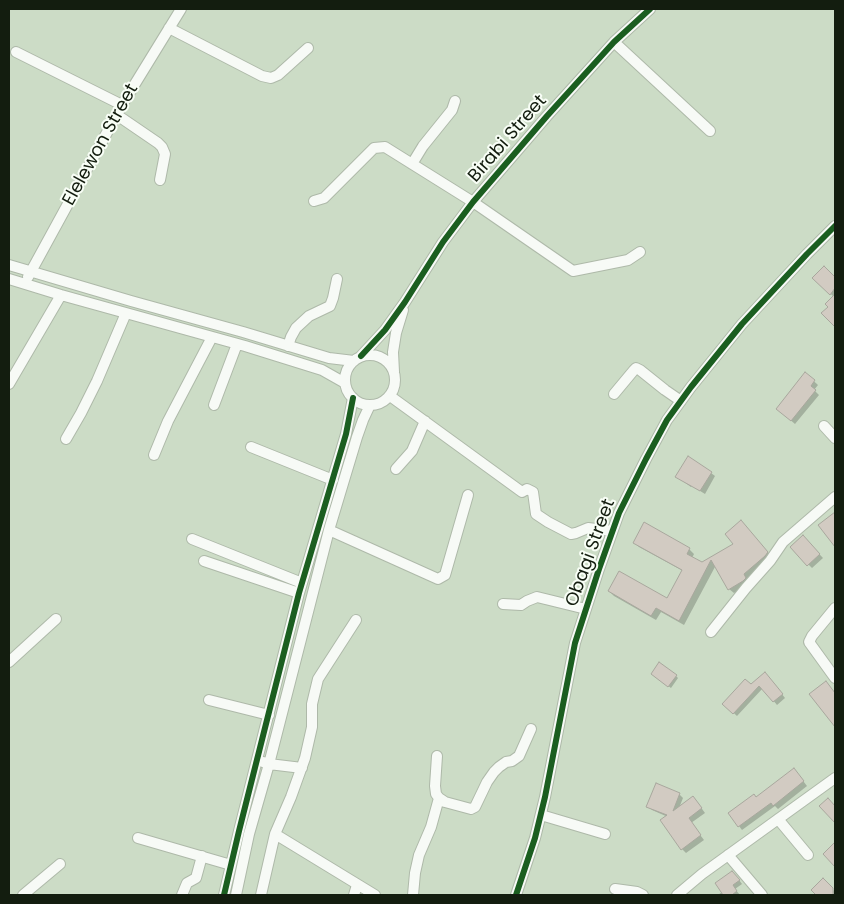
<!DOCTYPE html>
<html>
<head>
<meta charset="utf-8">
<style>
	body { margin:0 }
	#map { position:relative; width:844px; height:904px; overflow:hidden; background:#ccdcc6; font-family:Poppins,sans-serif }
	canvas { display:block }
	.frame { position:absolute; inset:0; border:10px solid #131d0f; pointer-events:none }
</style>
</head>
<body>
<div id="map">
<canvas width="844" height="904"></canvas>
<div class="frame"></div>
</div>
<script>
const ctx = document.querySelector('canvas').getContext('2d');
ctx.lineJoin = 'round';
function fillPath(path, color) { ctx.fillStyle = color; ctx.fill(path, 'evenodd'); }
const shape = rows => new Path2D(rows.map(r => 'M' + r).join(''));
function trace(path, color, width, dash) { ctx.strokeStyle = color; ctx.lineWidth = width; ctx.lineCap = dash ? 'butt' : 'round'; ctx.setLineDash(dash || []); ctx.stroke(path); }
function write(font, color, halo, rows, align = 'center') {
  ctx.font = font + ' Poppins,sans-serif'; ctx.lineWidth = 4; ctx.setLineDash([]); ctx.textBaseline = 'middle'; ctx.strokeStyle = halo; ctx.fillStyle = color; for (const [text, x, y, turn = 0] of rows) {
    ctx.save(); ctx.translate(x, y); ctx.rotate((+turn || 0) * Math.PI / 180); ctx.textAlign = isNaN(turn) ? turn : align; if (halo) ctx.strokeText(text, 0, 0); ctx.fillText(text, 0, 0); ctx.restore();
  }
}
const shadow = shape([
	[824,268,835,279,835,325,823,313,830,307,834,297,814,278],
	[806,374,818,385,814,390,819,395,795,424,781,412],
	[711,473,715,476,705,494,692,486,691,487,677,477],
	[745,526,772,557,748,585,734,593,729,589,716,565,684,625,661,612,656,620,614,596,609,591,667,600,683,571,639,547,634,542,689,549,694,554,692,558,702,563,735,544],
	[803,537,823,558,812,568,792,548],
	[655,676,676,676,678,678,671,688],
	[768,677,785,698,777,705,763,688,737,716,724,704,751,686],
	[797,773,807,786,778,809,775,806,742,830,739,826,756,798],
	[679,794,683,798,679,808,697,802,705,813,691,823,704,840,686,853,682,849,668,817,652,810,648,806],
	[736,876,742,884,735,889,740,895,718,895,722,892],
	[823,879,835,892,835,895,817,895,813,890]
]);
const building = shape([
	[824,266,835,277,835,288,830,295,812,278,824,266],
	[835,294,835,327,821,313,828,307,825,304,835,294],
	[805,372,815,380,811,386,816,390,791,421,776,409,805,372],
	[688,456,712,472,700,491,675,477,688,456],
	[835,512,835,547,818,525,835,512],
	[741,520,768,552,765,556,744,574,746,578,743,581,728,590,711,560,679,621,656,608,651,616,608,591,619,571,667,598,682,570,633,543,644,522,690,548,687,554,702,562,733,544,725,534,741,520],
	[803,535,820,554,807,566,790,547,803,535],
	[659,662,677,675,668,687,651,674,659,662],
	[765,672,783,694,773,702,759,686,733,714,722,704,745,679,751,684,765,672],
	[826,681,835,693,835,727,809,694,826,681],
	[794,768,804,781,773,806,771,803,738,827,728,813,754,794,756,797,794,768],
	[656,783,680,793,673,811,693,796,702,808,689,818,701,835,681,850,660,820,667,815,646,807,656,783],
	[828,798,835,806,835,823,819,806,828,798],
	[835,842,835,867,823,854,835,842],
	[732,871,740,880,733,885,737,891,732,895,723,895,715,883,732,871],
	[823,878,833,888,833,895,816,895,811,890,823,878]
]);
const minor = shape([
	[169,28,262,76,271,78,278,75,308,48],
	[614,42,710,131],
	[16,52,122,105],
	[117,115,158,143,162,147,165,154,160,180],
	[412,164,423,146,452,110,455,101],
	[314,201,324,198,374,148,385,147,473,202,573,271,628,260,640,252],
	[9,265,131,301,243,332,329,358,354,361],
	[28,277,122,105,181,9],
	[9,279,61,295,245,346,322,370,345,383],
	[288,346,291,337,296,328,309,316,330,306,333,298,337,279],
	'345 380a25 25 0 1 1 50 0a25 25 0 1 1-50 0Z',
	[361,356,385,330,405,302,443,242,473,202,547,116,614,42,650,9],
	[394,372,393,352,396,333,403,310],
	[9,384,61,295],
	[614,394,634,370,636,368,640,370,665,390,681,401],
	[390,396,522,492,527,489,533,492,536,514,548,522,571,534,576,533,588,528,612,531],
	[214,405,237,344],
	[824,426,835,438],
	[66,439,81,413,97,381,126,313],
	[251,447,333,480],
	[154,455,168,421,212,337],
	[396,469,412,451,425,421],
	[329,530,438,579,445,575,468,495],
	[192,539,302,583],
	[204,561,299,593],
	[503,604,521,605,527,601,537,597,586,609],
	[835,608,812,636,809,642,835,678],
	[711,632,746,588,770,561,783,542,835,497],
	[9,662,56,619],
	[209,700,269,715],
	[437,756,435,786,436,794,439,798,445,802,471,809,475,807,487,782,494,772,499,767,506,762,512,761,519,756,531,729],
	[263,762,269,764,302,768],
	[541,815,605,834],
	[778,819,808,855],
	[275,834,375,895],
	[138,838,231,865],
	[728,855,762,895],
	[615,889,637,892,643,895],
	[23,895,60,864],
	[182,895,187,883,196,878,202,856],
	[224,895,239,831,299,593,346,434,353,398],
	[236,895,249,834,269,764,329,530,357,437,363,420,370,405],
	[261,895,275,834,291,797,305,758,312,727,312,704,318,679,356,620],
	[354,895,357,885],
	[413,895,415,873,419,855,431,827,439,798],
	[516,895,535,838,545,797,575,643,599,569,619,513,646,459,667,420,691,387,742,324,807,254,835,226],
	[677,895,702,874,835,778]
]);
const cycleway = shape([
	[361,356,385,330,405,302,443,242,473,202,547,116,614,42,650,9],
	[224,895,239,831,299,593,346,434,353,398],
	[516,895,535,838,545,797,575,643,599,569,619,513,646,459,667,420,691,387,742,324,807,254,835,226]
]);
const streetNames = [
	["Birabi Street",508,139,-49],
	["Elelewon Street",101,145,-61],
	["Obagi Street",591,553,-70]
];
fillPath(shadow, '#0003');
fillPath(building, '#d2cbc2');
trace(building, '#a8a79d', 1);
trace(minor, '#aeb9a9', 12);
trace(minor, '#f7faf6', 10);
trace(cycleway, '#1b5e20', 6);
write('18px', '#131d0f', '#f8fef6', streetNames);
</script>
</body>
</html>
